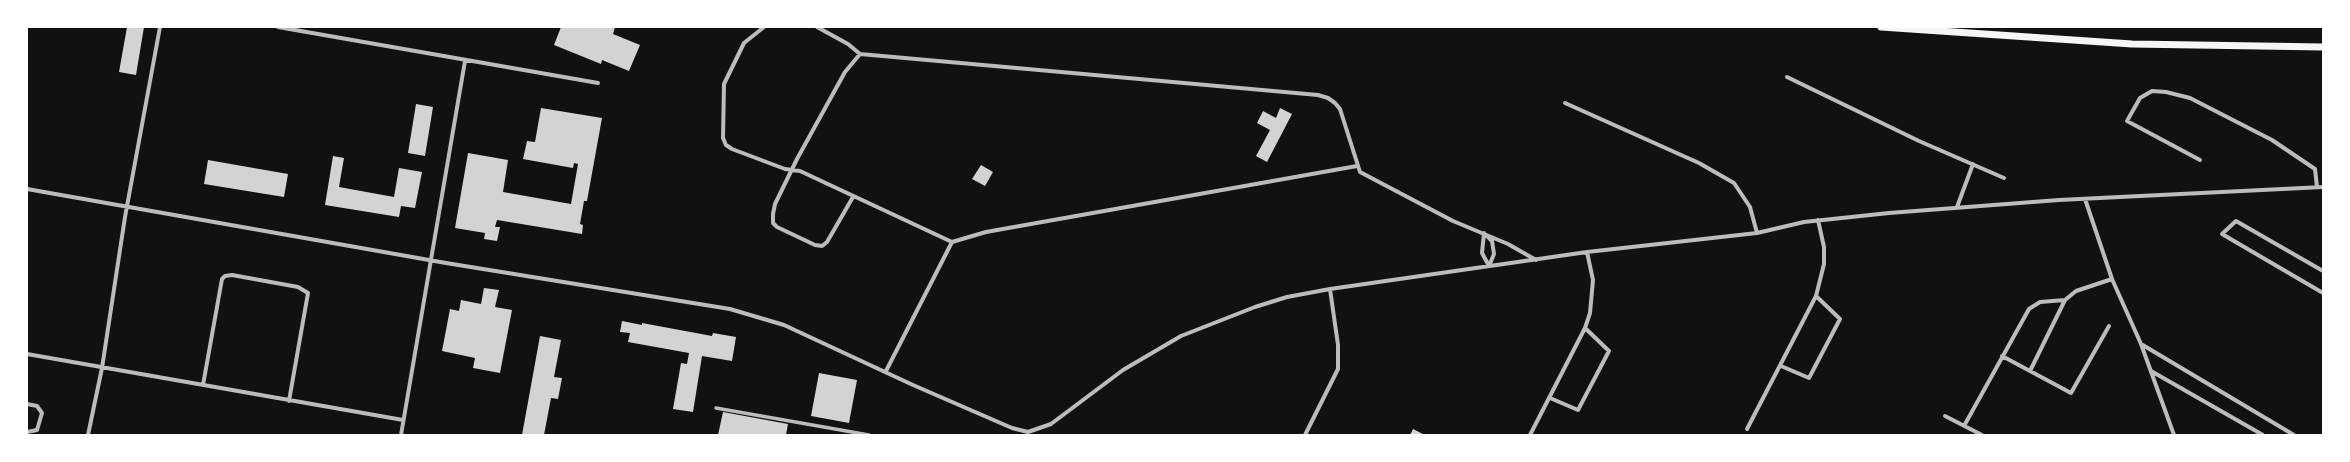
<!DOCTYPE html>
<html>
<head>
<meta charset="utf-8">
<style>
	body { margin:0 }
	#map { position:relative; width:2350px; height:462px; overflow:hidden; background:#111; font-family:"Nunito Sans",sans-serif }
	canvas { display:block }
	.frame { position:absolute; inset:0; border:28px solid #fff; pointer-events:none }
</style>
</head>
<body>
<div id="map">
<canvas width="2350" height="462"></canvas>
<div class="frame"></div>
</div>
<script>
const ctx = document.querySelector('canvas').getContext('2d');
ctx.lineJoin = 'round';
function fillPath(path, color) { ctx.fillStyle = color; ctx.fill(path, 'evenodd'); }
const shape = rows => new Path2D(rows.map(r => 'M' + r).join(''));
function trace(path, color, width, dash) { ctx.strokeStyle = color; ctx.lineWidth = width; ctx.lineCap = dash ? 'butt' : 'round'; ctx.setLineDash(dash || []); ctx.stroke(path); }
const building = shape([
	[127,27,144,27,136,75,119,72],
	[561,27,615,27,613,34,640,45,629,71,602,60,601,64,554,45],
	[416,104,433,107,425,156,408,153],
	[541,108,602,118,587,201,584,201,580,224,583,225,582,234,497,220,495,227,500,227,497,241,484,239,485,233,455,228,468,153,508,160,503,192,571,204,578,164,574,163,573,168,523,159,527,141,535,142],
	[1280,108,1292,114,1267,162,1256,156,1270,130,1257,123,1263,111,1276,118],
	[333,156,344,158,339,187,394,197,399,168,422,172,415,208,401,206,399,217,325,205],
	[208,160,288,174,284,197,204,184],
	[981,165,993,172,985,186,972,179],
	[484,288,499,290,495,307,512,310,500,373,473,368,475,358,442,351,450,309,459,311,461,300,481,304],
	[622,321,642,325,642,323,712,336,713,333,736,337,732,361,702,356,693,412,673,409,681,363,687,364,689,353,628,342,630,333,620,332],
	[540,336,561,340,554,377,562,378,558,399,551,398,544,435,522,435],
	[819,373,857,380,849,423,811,416],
	[723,412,788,424,786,435,718,435],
	[1413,429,1425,435,1410,435]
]);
const pedestrian = shape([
	[716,408,869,435]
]);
const minor = shape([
	[278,27,598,83],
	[764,27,744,43,724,84,723,138,726,145,732,149,785,169,800,171,952,242,986,232,1357,166],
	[817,27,848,44,860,54,1318,95,1328,98,1335,103,1340,109,1360,172,1453,221,1508,244,1536,260],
	[1787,77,1919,141,2004,178],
	[1565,103,1699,163,1734,183,1750,207,1757,233],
	[2200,160,2127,121,2140,98,2152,91,2166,92,2190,98,2272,140,2315,169,2317,187],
	[27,189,446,263,730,309,784,325,913,385,1012,428,1028,432,1051,424,1123,370,1181,336,1255,307,1287,297,1330,289,1587,252,1757,233,1804,222,1889,213,2059,200,2323,187],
	[853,197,827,242,822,246,815,245,777,227,773,223,773,214,775,204,797,159,845,72,860,54],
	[2085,199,2112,279,2141,344,2174,435],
	[1957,207,1973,164],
	[1484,233,1482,253,1489,266],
	[1486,235,1492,241,1494,254,1489,266],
	[2323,271,2236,221,2222,234,2323,293],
	[2141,344,2294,435],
	[27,354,403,420],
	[2002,356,2071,393,2109,326],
	[1781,366,1809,378,1840,319,1816,296],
	[886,371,952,242],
	[2030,371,2065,300,2076,291,2112,279],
	[2151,371,2263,435],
	[203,385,222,279,225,276,232,275,298,287,308,293,289,401],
	[1550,398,1578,410,1609,351,1585,328],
	[27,404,37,406,42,413,37,430,27,432],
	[1945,416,1982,435],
	[1964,426,2029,309,2040,302,2065,300],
	[1747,429,1816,296,1824,264,1824,247,1818,220],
	[88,435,102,368,125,217,160,27],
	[401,435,465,61],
	[1305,435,1338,369,1338,345,1330,289],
	[1530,435,1585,328,1590,313,1593,280,1587,252]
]);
const primary = shape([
	[1881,27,2132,44,2323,47]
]);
fillPath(building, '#d3d3d3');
trace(pedestrian, '#bcbcbc', 3.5);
trace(minor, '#bcbcbc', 4);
trace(primary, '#f5f5f5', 7);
</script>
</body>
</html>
